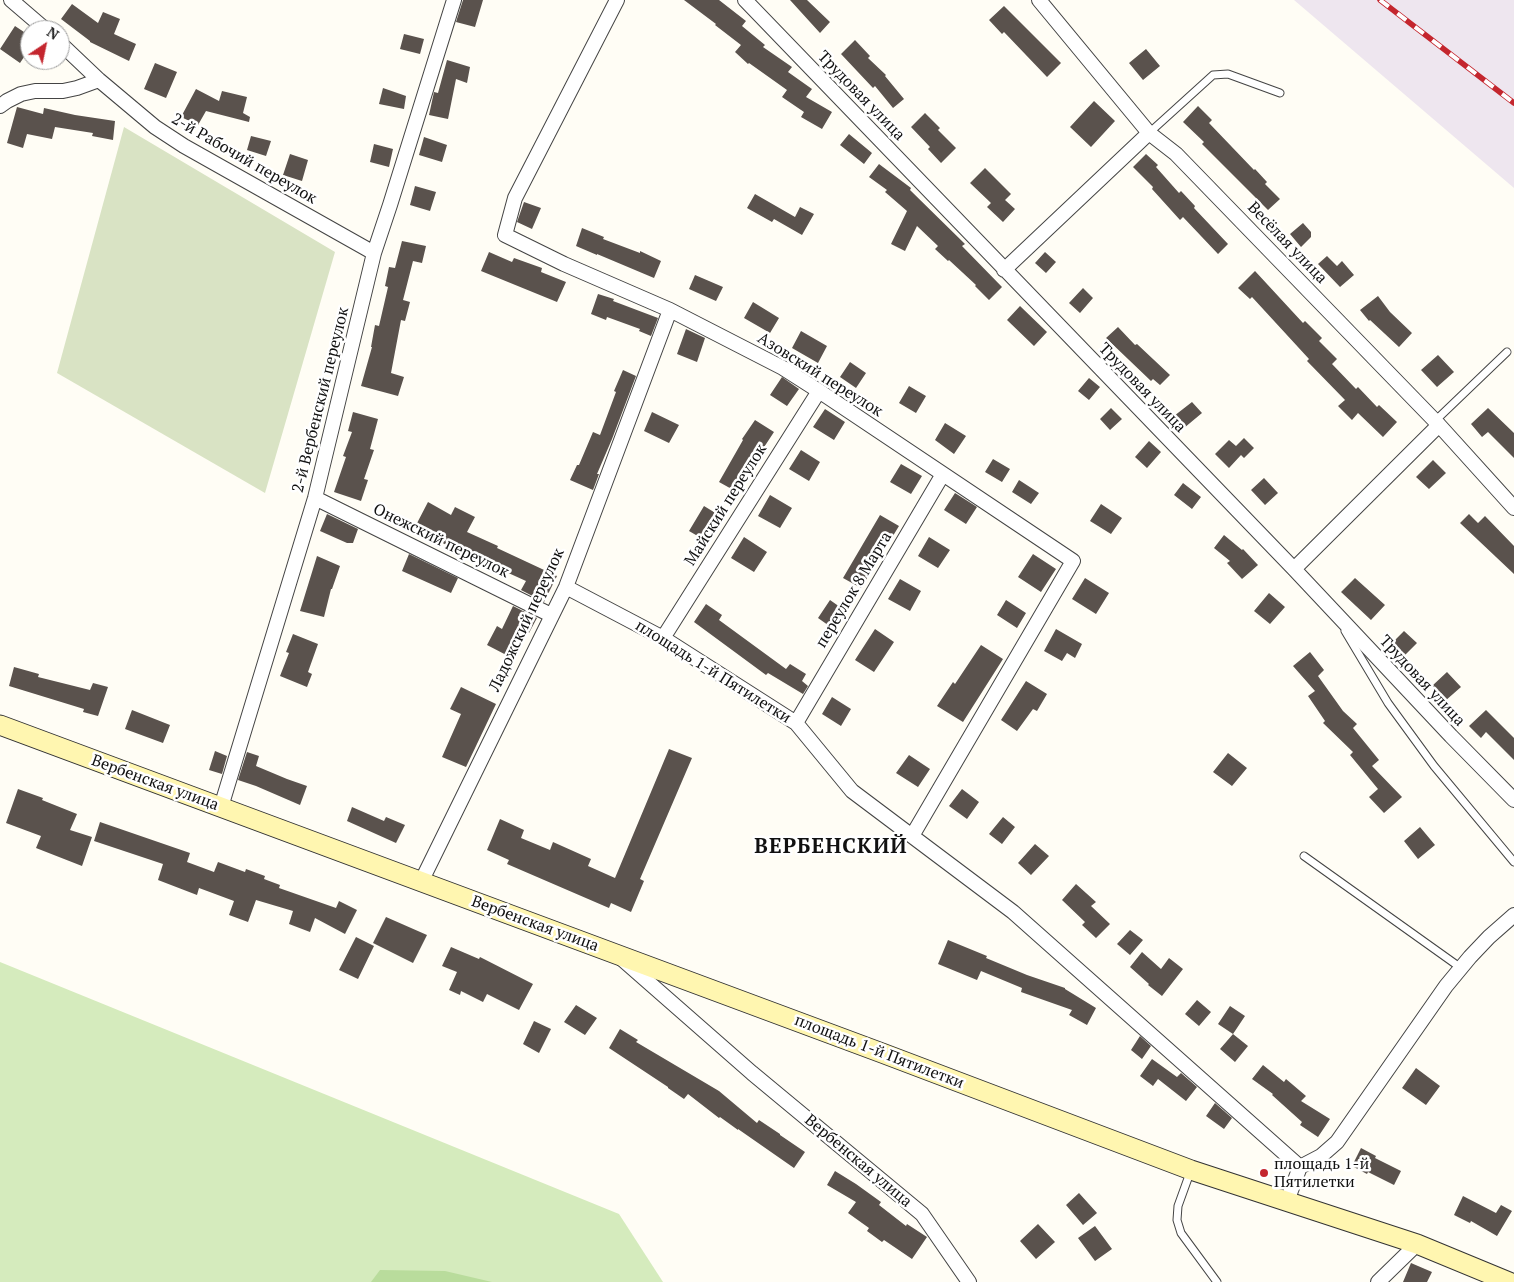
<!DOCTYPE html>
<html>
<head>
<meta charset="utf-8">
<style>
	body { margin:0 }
	#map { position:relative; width:1514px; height:1282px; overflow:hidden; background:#fffdf5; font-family:"PT Serif",serif }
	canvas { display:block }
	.north { position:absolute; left:20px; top:20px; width:50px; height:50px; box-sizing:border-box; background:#fff; border:1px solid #a0a0a0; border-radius:50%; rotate:34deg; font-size:14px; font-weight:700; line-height:20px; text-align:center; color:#111 }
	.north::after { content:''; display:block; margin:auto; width:18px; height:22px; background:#c4262e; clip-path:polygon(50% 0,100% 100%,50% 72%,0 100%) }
</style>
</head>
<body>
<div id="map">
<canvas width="1514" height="1282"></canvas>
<div class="north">N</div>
</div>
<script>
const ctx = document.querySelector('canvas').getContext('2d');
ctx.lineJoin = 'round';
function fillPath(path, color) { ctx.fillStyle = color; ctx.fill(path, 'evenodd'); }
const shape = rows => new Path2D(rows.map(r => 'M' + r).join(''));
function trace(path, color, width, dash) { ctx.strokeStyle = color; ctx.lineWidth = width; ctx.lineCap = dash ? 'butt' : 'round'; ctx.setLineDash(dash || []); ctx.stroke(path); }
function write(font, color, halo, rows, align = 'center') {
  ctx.font = font + ' "PT Serif",serif'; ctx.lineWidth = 5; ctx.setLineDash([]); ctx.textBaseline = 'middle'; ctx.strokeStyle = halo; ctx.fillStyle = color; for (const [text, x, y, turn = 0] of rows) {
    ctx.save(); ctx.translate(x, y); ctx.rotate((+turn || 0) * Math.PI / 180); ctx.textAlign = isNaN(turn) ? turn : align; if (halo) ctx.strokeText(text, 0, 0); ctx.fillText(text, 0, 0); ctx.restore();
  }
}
const industrial = shape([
	[1294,0,1514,0,1514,188]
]);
const green = shape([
	[0,962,619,1214,663,1282,0,1282]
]);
const forest = shape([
	[380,1270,445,1271,492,1282,371,1282]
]);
const cemetery = shape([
	[124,127,335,252,265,493,57,373]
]);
const building = shape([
	[463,0,483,0,475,27,456,22],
	[684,0,719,0,746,21,742,26,765,45,763,47,792,67,788,72,812,89,806,97,832,112,822,129,801,117,804,112,782,97,787,90,749,63,748,64,735,52,741,45,715,25,716,24],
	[790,0,807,0,830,22,820,33],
	[72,4,98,23,103,12,120,19,114,34,136,44,129,61,90,42,90,41,61,19],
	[1004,6,1061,63,1047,77,1004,32,1002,34,989,20],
	[15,26,30,36,30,48,20,63,0,49],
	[404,34,424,39,420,54,400,49],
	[855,40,870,56,868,58,886,75,885,76,904,99,893,108,875,86,873,88,841,54],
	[1146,49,1160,66,1143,80,1129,63],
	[447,60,470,67,467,83,456,79,448,119,429,115,434,92,438,93],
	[155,63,177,72,166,98,144,89],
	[383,88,406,96,404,109,379,104],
	[196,89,219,101,222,91,247,97,243,113,250,117,249,122,206,111,198,125,181,117],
	[1094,101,1115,121,1091,147,1070,127],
	[1198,106,1212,120,1209,123,1254,170,1255,169,1267,182,1265,184,1280,199,1268,210,1202,144,1204,142,1183,122],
	[17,107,43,114,44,108,75,115,115,121,113,140,92,136,93,133,55,127,52,139,27,134,23,148,7,143],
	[925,113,940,128,938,130,956,148,941,163,928,149,930,147,911,127],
	[849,134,872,153,864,164,840,145],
	[251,136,271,141,266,156,247,150],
	[424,137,447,145,442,162,419,155],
	[374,144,393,149,389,167,370,162],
	[290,154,308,160,302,181,283,175],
	[1146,154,1158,165,1156,167,1179,193,1181,191,1195,206,1194,208,1228,244,1218,254,1183,217,1180,220,1152,189,1153,187,1133,167],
	[879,164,911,188,910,190,965,244,962,246,1002,287,989,300,975,286,976,285,949,260,948,261,935,249,938,246,917,226,905,251,891,244,907,211,885,192,887,190,869,177],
	[985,168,1011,194,1005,200,1015,209,1003,222,987,207,991,203,970,183],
	[415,186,436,192,430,211,410,205],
	[755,194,795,217,800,207,814,214,802,235,774,219,772,222,747,208],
	[524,202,541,208,532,229,517,222],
	[1303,223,1311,232,1311,237,1301,247,1290,234],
	[582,228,604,237,603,239,640,253,640,251,661,261,654,278,597,254,597,255,576,246],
	[402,241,426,246,422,263,413,261,403,300,410,302,405,321,401,320,391,373,404,377,398,396,361,386,372,347,371,347,375,325,379,326,388,287,385,286,389,267,395,268],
	[489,252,512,262,514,258,542,268,541,272,566,282,557,302,481,271],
	[1045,252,1056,262,1046,273,1035,263],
	[1327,256,1337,266,1342,261,1354,275,1340,287,1318,264],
	[1255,271,1303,323,1305,321,1322,338,1319,341,1337,359,1332,364,1356,389,1358,387,1377,407,1379,405,1397,422,1383,437,1358,413,1352,420,1338,406,1345,400,1307,361,1309,359,1252,297,1250,299,1238,288],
	[695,275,723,287,716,301,689,289],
	[1083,288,1093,298,1080,313,1069,303],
	[598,294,614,299,613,301,658,318,651,336,639,331,640,329,607,317,606,320,591,314],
	[1378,296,1390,312,1412,333,1399,347,1370,320,1369,321,1360,310],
	[753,302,779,318,770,333,744,318],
	[1020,306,1047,332,1034,346,1007,320],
	[1118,327,1135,345,1137,344,1170,375,1160,385,1153,379,1151,381,1106,338],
	[686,329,705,338,697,362,677,354],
	[801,331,827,346,818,363,792,348],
	[1438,355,1454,372,1437,387,1421,370],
	[850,362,866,373,856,388,840,377],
	[623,370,636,376,612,439,597,474,599,474,593,490,570,480,577,465,579,465,593,432,600,435,616,392,614,391],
	[782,377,799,389,787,406,770,395],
	[1089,378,1100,387,1089,400,1078,391],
	[909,386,926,396,916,413,899,403],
	[1192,402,1202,413,1184,428,1174,416],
	[1111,408,1122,419,1110,430,1100,419],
	[1488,408,1514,433,1514,458,1488,432,1482,437,1471,424],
	[825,409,845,422,834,440,813,427],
	[353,412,378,419,370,449,374,450,364,479,368,480,361,501,334,492,346,457,343,456,352,432,348,431],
	[652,412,679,425,669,443,644,431],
	[755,420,774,432,749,470,737,492,719,482,743,440,742,439],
	[945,423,966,436,954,454,935,440],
	[1244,438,1254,448,1244,458,1241,455,1229,468,1215,454,1229,440,1236,446],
	[1149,441,1161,452,1147,468,1135,457],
	[801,450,820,462,809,481,789,469],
	[993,459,1010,469,1002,482,985,472],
	[1433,460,1446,473,1429,489,1416,477],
	[901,464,922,476,911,494,890,482],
	[1264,478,1278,493,1265,505,1251,490],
	[1019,480,1039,493,1031,504,1012,492],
	[1183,483,1201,497,1192,509,1174,495],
	[955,493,977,507,966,524,944,510],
	[770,495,792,508,780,528,758,516],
	[428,502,451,515,455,507,475,517,467,532,498,546,497,548,557,576,544,602,521,590,526,581,438,541,439,539,415,527],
	[1101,504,1122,518,1111,534,1090,521],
	[704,506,722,517,708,542,689,531],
	[327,514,358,529,353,543,347,543,320,531],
	[1469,514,1478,523,1485,516,1514,546,1514,574,1460,523],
	[880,515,899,526,861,588,843,578],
	[1224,535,1242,550,1243,549,1258,565,1242,579,1227,563,1230,561,1214,548],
	[744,537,767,552,754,572,731,558],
	[929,537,950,550,938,568,918,556],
	[409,554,458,578,451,593,402,571],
	[1033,554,1056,569,1041,592,1018,577],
	[317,556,340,566,332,589,331,589,324,617,300,611],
	[1085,578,1109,593,1096,614,1072,599],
	[1355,578,1385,605,1371,620,1341,592],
	[900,579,921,591,910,611,888,599],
	[1269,593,1285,607,1270,624,1254,611],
	[830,600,847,612,835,630,818,618],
	[1006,600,1026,613,1017,628,997,615],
	[706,604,722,615,719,620,786,669,790,664,806,674,802,681,808,686,803,694,768,673,766,675,694,622],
	[513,606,537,618,529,633,527,632,514,659,487,645,497,626,502,629],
	[875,629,894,642,874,672,855,660],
	[1056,629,1082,644,1075,658,1067,653,1062,661,1044,651],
	[1404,631,1417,643,1404,656,1391,644],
	[293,634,318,644,308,672,312,674,307,687,280,676,289,653,286,652],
	[981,645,1003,659,963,722,937,706,953,682,955,684],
	[1310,652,1324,670,1318,676,1343,711,1357,724,1353,728,1379,760,1372,766,1402,797,1384,813,1369,797,1378,789,1350,755,1353,752,1323,723,1325,721,1308,696,1315,691,1293,666],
	[14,667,39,674,38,677,90,690,93,683,108,687,98,716,83,712,84,709,9,686],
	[1447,672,1461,687,1445,701,1432,686],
	[1026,681,1047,694,1037,711,1033,709,1017,731,1001,720],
	[461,687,496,704,466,767,442,757,461,714,450,709],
	[832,697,851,709,841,726,822,714],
	[132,710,170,725,163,743,125,729],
	[1486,710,1514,738,1514,760,1486,732,1481,738,1469,726],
	[669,749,692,758,640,879,644,881,631,912,611,903,609,908,507,864,509,860,487,850,500,819,524,830,521,838,550,850,553,842,591,859,588,866,615,878],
	[215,751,227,756,222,774,209,770],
	[247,752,259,756,256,766,287,779,307,786,300,805,256,786,238,780],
	[1228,753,1247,768,1232,786,1213,772],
	[909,755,930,769,918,787,896,773],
	[18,789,43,798,42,800,77,814,70,830,92,837,82,866,36,848,41,836,6,823],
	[962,789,979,802,967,819,949,806],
	[352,807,384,821,386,817,405,825,396,843,347,821],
	[1003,817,1015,827,1002,844,989,834],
	[100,822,190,853,187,862,214,872,218,862,245,872,246,869,265,876,264,879,280,885,279,888,336,908,339,901,357,910,345,934,315,918,310,932,289,924,293,911,256,900,248,922,229,915,234,901,199,888,197,895,158,880,163,864,94,841],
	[1420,827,1435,845,1418,859,1404,841],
	[1035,844,1049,856,1031,875,1018,863],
	[1076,884,1096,902,1091,906,1110,924,1096,938,1082,925,1085,922,1062,900],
	[386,917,427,935,413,963,373,943],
	[1130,930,1143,940,1130,955,1117,944],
	[356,937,374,946,358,979,339,970],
	[948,940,987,956,986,958,1027,975,1065,988,1065,989,1096,1008,1087,1025,1069,1015,1072,1010,1021,992,1022,988,981,971,977,980,938,964],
	[451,947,479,959,480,957,533,984,519,1010,487,994,483,1002,461,991,460,995,449,990,457,972,442,966],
	[1142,952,1161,969,1169,958,1183,969,1162,996,1148,985,1149,984,1130,967],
	[1197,1000,1211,1012,1199,1026,1185,1014],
	[576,1005,597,1018,585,1035,564,1022],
	[1230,1006,1245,1016,1233,1034,1218,1024],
	[534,1021,551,1029,539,1053,523,1044],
	[620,1029,638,1040,636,1042,719,1091,757,1123,759,1120,780,1134,780,1135,805,1152,794,1168,738,1129,738,1130,720,1117,719,1118,688,1094,684,1099,668,1088,668,1087,609,1048],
	[1233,1034,1248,1046,1235,1062,1220,1049],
	[1140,1036,1151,1046,1142,1059,1131,1050],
	[1152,1059,1177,1077,1181,1073,1197,1087,1186,1101,1158,1079,1153,1086,1140,1076],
	[1263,1065,1284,1082,1286,1079,1306,1096,1301,1101,1330,1119,1318,1137,1300,1125,1302,1122,1272,1095,1273,1094,1252,1079],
	[1416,1068,1440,1086,1426,1105,1402,1088],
	[1215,1103,1232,1118,1224,1129,1206,1116],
	[1361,1148,1376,1156,1375,1158,1401,1171,1394,1185,1368,1172,1367,1174,1352,1166],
	[835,1171,856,1184,881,1202,879,1205,906,1226,907,1224,927,1237,912,1259,884,1240,882,1242,867,1231,869,1228,848,1213,856,1202,827,1185],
	[1079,1193,1097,1213,1083,1225,1066,1205],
	[1463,1196,1496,1213,1501,1205,1512,1211,1497,1236,1471,1221,1470,1223,1454,1215],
	[1038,1224,1055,1242,1036,1259,1020,1241],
	[1095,1226,1112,1249,1095,1261,1078,1238],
	[1411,1263,1432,1272,1427,1282,1403,1282]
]);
const lane = shape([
	[1149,133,1213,75,1228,74,1280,93],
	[1435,421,1507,352],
	[1345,631,1388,703,1434,766,1514,862],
	[1304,856,1461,968],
	[1191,1170,1178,1206,1177,1220,1181,1233,1217,1282]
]);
const street = shape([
	[11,0,46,30],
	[617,0,515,198,505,235,564,264,670,310,783,368,819,391,1073,561,912,836],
	[745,0,1294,569,1451,736,1514,800],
	[1039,0,1149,133,1176,154,1439,425,1514,508],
	[60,43,99,80,155,127,184,146,374,253],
	[0,106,7,101,21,94,35,91,63,91,77,88,99,80],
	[1004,270,1149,133],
	[315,498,551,615],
	[1294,569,1439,425],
	[566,587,663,638,796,723,852,791,1013,912,1300,1167],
	[663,638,819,391],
	[796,723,943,474],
	[221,807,315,498,374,253,390,205,454,0],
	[421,882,566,587,670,310],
	[622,959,752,1073,922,1214,969,1282],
	[1287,1201,1300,1167,1321,1156,1337,1142,1446,986,1470,957,1489,937,1514,915],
	[1378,1282,1417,1244]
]);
const secondary = shape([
	[0,725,882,1053,1191,1170,1417,1244,1509,1282]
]);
const rail = shape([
	[1380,0,1514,103]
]);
const markers = [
	[1264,1173,5,"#c4262e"]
];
const streetNames = [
	["Трудовая улица",861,96,46],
	["2-й Рабочий переулок",244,159,30],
	["Весёлая улица",1287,243,46],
	["Азовский переулок",820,375,32],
	["Трудовая улица",1142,388,46],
	["2-й Вербенский переулок",321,400,-76],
	["Майский переулок",726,505,-58],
	["Онежский переулок",441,541,26],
	["переулок 8 Марта",854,590,-59],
	["Ладожский переулок",527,620,-65],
	["площадь 1-й Пятилетки",713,672,32],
	["Трудовая улица",1422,681,47],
	["Вербенская улица",155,783,20],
	["Вербенская улица",535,924,20],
	["площадь 1-й Пятилетки",879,1052,21],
	["Вербенская улица",858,1161,40]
];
const poiNames = [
	["площадь 1-й",1274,1164],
	["Пятилетки",1274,1182]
];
const districtNames = [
	["ВЕРБЕНСКИЙ",831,847]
];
fillPath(industrial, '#eee6ef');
fillPath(green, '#d5ebbd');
fillPath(forest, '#b9dc9c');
fillPath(cemetery, '#d9e3c4');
fillPath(building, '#5a524d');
trace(lane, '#444', 9);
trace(street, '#444', 16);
trace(secondary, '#333', 21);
trace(lane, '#fff', 7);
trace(street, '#fff', 14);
trace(secondary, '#fff6b0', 19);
trace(rail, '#c4262e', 5.5);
trace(rail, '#fff', 4, [11]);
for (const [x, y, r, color] of markers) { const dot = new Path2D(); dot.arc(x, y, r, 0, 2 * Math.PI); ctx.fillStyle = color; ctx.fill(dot); trace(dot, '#fff', 2); }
write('16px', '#111', '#fff', streetNames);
write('16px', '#111', '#fff', poiNames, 'left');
ctx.letterSpacing = '1px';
write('bold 21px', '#111', '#fff', districtNames);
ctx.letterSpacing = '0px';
</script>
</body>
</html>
